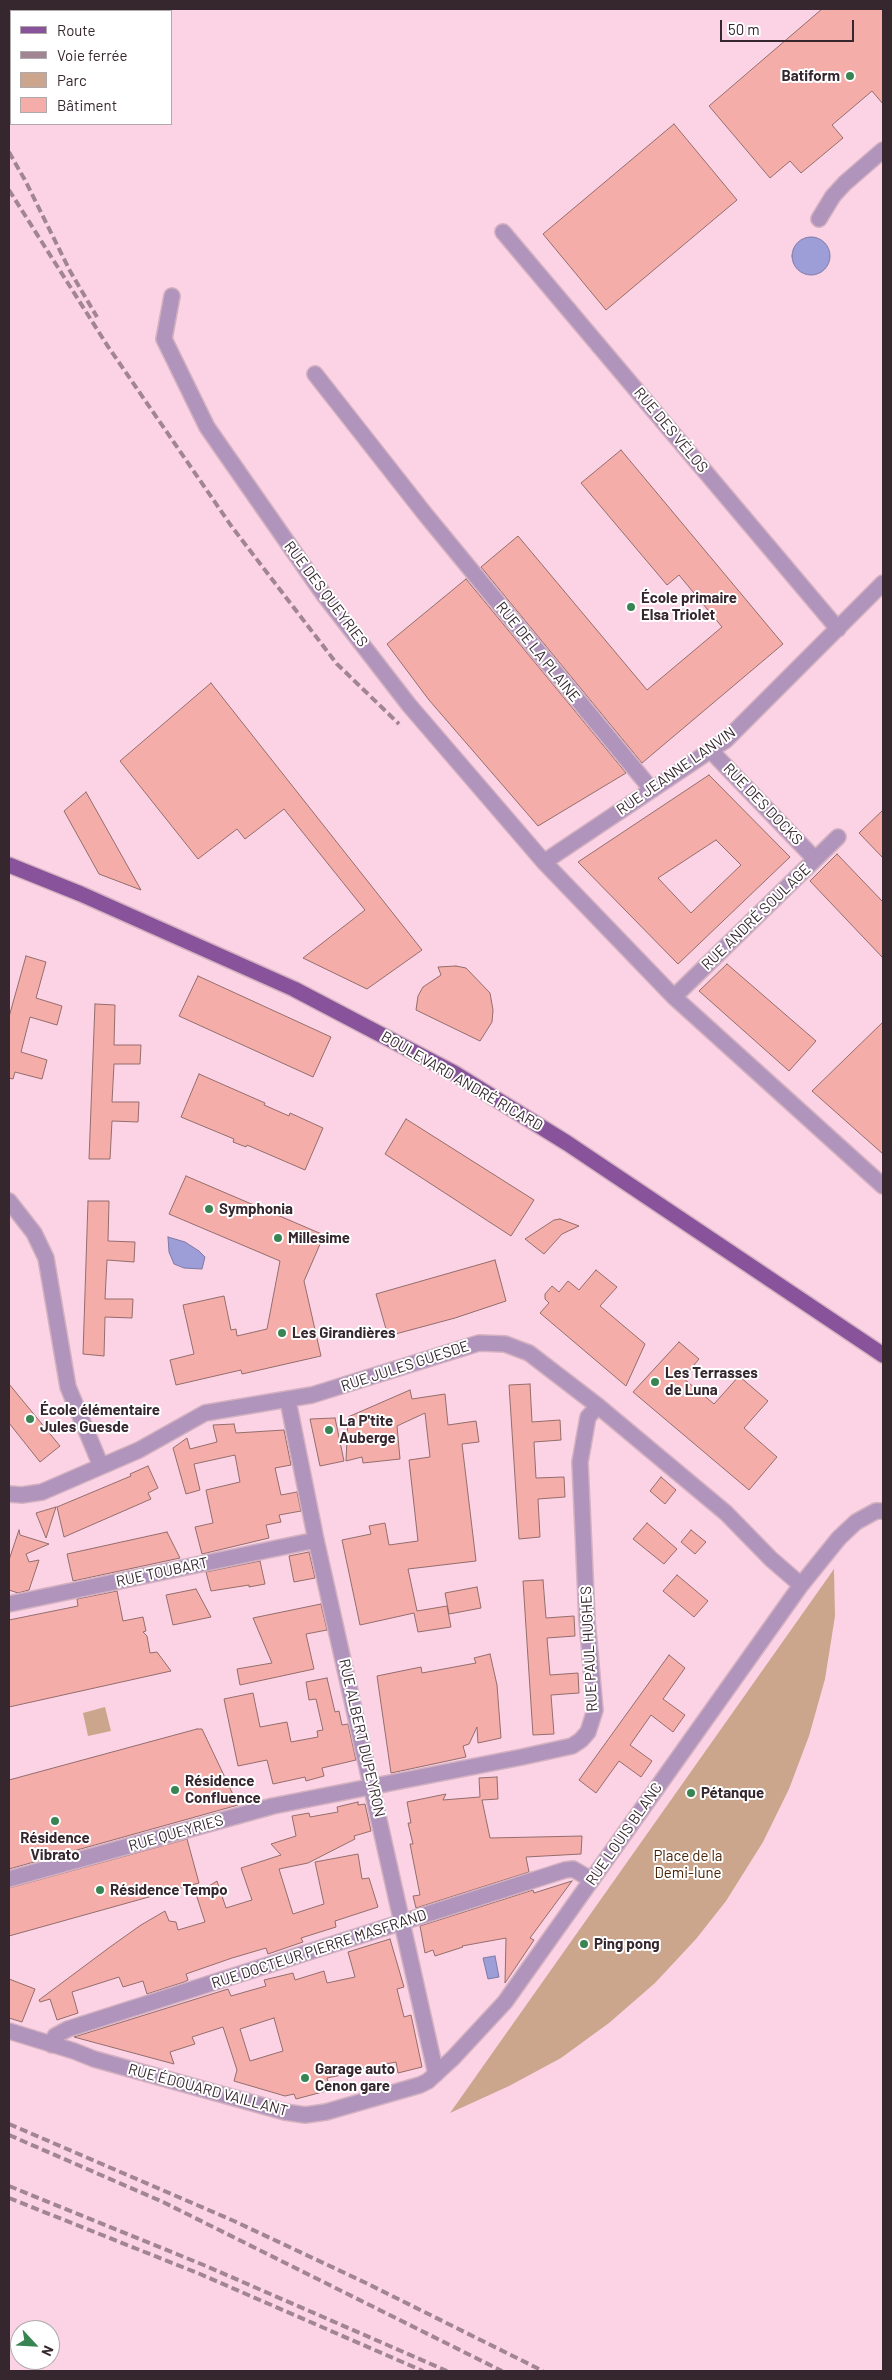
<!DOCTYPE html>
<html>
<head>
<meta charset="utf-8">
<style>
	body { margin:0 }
	#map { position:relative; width:892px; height:2380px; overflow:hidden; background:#fbd3e5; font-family:Barlow,sans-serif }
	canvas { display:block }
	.frame { position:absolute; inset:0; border:10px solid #36272e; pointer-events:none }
	.legend { position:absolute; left:10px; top:10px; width:162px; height:115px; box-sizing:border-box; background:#fff; border:1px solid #afa9ab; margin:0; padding:6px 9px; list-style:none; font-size:15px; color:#36272e }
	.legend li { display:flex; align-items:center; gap:10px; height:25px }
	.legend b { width:25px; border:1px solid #afa9ab }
	.north { position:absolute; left:10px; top:2320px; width:50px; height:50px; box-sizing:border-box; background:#fff; border:1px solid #afa9ab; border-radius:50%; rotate:115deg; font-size:14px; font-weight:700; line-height:20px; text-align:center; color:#36272e }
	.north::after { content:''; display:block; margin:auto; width:18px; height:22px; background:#388453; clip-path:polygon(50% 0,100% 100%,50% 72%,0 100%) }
	.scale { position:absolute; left:720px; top:20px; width:134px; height:22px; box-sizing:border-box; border:2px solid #36272e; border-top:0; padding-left:6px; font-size:15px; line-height:18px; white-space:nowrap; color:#36272e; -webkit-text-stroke:4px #fff; paint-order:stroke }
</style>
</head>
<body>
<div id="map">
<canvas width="892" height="2380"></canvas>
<div class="frame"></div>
<ul class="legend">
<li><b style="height:6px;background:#88539b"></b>Route</li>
<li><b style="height:6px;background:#a28593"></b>Voie ferrée</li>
<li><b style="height:14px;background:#cba58c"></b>Parc</li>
<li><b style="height:14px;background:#f5adaa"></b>Bâtiment</li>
</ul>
<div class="north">N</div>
<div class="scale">50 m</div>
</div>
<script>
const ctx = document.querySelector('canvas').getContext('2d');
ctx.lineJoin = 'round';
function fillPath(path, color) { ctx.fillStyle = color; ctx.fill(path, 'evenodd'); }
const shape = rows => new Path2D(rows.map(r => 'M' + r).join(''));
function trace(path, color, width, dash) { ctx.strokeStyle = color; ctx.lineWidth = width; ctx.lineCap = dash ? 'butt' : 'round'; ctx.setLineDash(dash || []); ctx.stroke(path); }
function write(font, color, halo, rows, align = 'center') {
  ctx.font = font + ' Barlow,sans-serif'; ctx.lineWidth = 4; ctx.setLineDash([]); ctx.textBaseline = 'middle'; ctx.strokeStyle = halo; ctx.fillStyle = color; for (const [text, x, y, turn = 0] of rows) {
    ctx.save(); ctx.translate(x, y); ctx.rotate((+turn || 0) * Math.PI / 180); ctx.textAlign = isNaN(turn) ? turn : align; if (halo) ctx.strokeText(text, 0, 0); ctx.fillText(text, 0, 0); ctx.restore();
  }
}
const green = shape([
	[834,1569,835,1616,825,1679,809,1736,789,1789,763,1842,726,1901,696,1939,655,1983,609,2023,561,2058,509,2086,450,2113],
	[105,1707,111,1731,88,1736,83,1713]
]);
const water = shape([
	'792 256a19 19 0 1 1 38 0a19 19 0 1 1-38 0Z',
	[168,1237,185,1242,199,1251,205,1257,202,1269,184,1268,174,1264,169,1252,168,1237],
	[495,1956,499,1977,488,1979,483,1958,495,1956]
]);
const building = shape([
	[822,9,883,9,883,104,872,91,832,125,843,138,801,173,790,161,770,178,709,106,822,9],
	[674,124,737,200,606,310,543,234,674,124],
	[621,450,783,644,642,763,481,567,518,536,647,690,722,627,679,575,667,585,581,483,621,450],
	[466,579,626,773,538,826,429,700,387,644,466,579],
	[211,683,422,950,367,989,303,958,365,910,284,809,245,839,237,829,198,859,120,761,211,683],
	[709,775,790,857,678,964,578,862,709,775],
	[716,840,741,865,691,913,658,878,716,840],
	[86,792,141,890,99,874,64,811,86,792],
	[883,810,883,858,859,833,883,810],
	[837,854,883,902,883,958,810,881,837,854],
	[26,956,46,962,36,998,62,1006,57,1025,30,1017,21,1052,47,1060,42,1079,15,1072,13,1079,9,1078,9,1017,26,956],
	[727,964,816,1041,789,1071,699,991,727,964],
	[456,966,466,968,490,993,493,1010,492,1022,480,1041,416,1010,418,996,423,987,441,975,438,967,456,966],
	[198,976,331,1037,313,1077,179,1016,198,976],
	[95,1004,115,1005,114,1045,141,1045,140,1064,114,1064,112,1102,139,1102,138,1122,112,1121,110,1159,89,1159,95,1004],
	[883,1022,883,1154,812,1091,883,1022],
	[199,1074,265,1103,264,1105,289,1116,290,1113,323,1128,305,1170,247,1145,246,1147,233,1142,234,1139,181,1117,199,1074],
	[406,1119,534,1200,511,1236,385,1154,406,1119],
	[186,1176,324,1235,304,1281,321,1356,242,1374,241,1370,176,1385,170,1360,194,1354,183,1305,224,1296,231,1330,236,1329,237,1336,267,1329,280,1261,169,1214,186,1176],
	[88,1201,109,1201,108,1241,135,1242,134,1262,107,1260,105,1299,133,1299,132,1318,105,1317,104,1356,83,1354,88,1201],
	[560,1219,579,1226,562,1234,544,1254,525,1239,554,1220,560,1219],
	[495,1260,506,1301,455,1318,388,1336,376,1294,495,1260],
	[596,1270,617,1287,600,1306,645,1344,626,1386,540,1313,549,1303,545,1299,545,1294,552,1286,559,1292,568,1281,579,1290,596,1270],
	[679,1342,699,1359,683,1378,714,1404,739,1376,768,1401,744,1428,777,1457,749,1490,633,1392,679,1342],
	[9,1384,60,1446,40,1462,9,1423,9,1384],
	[530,1384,532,1422,560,1420,561,1440,534,1442,536,1478,564,1477,565,1497,538,1499,540,1537,519,1539,509,1385,530,1384],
	[410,1390,412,1399,445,1394,448,1425,476,1421,479,1442,462,1444,476,1561,408,1569,417,1611,447,1606,451,1627,418,1632,414,1613,360,1625,342,1540,371,1534,369,1526,385,1523,389,1545,418,1541,409,1460,430,1457,425,1413,397,1426,400,1459,363,1463,362,1457,346,1461,348,1417,410,1390],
	[335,1418,344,1461,320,1466,310,1419,335,1418],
	[234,1424,236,1433,284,1430,291,1465,275,1468,281,1495,297,1492,301,1511,279,1515,281,1522,266,1525,269,1538,202,1554,195,1527,213,1523,206,1490,240,1482,235,1455,194,1464,200,1490,186,1494,173,1448,187,1438,190,1449,217,1442,213,1425,234,1424],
	[148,1466,158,1488,148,1493,151,1499,64,1537,57,1507,131,1476,130,1474,148,1466],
	[661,1477,676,1490,665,1504,650,1491,661,1477],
	[56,1507,46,1538,36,1513,56,1507],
	[647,1523,677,1549,664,1564,633,1539,647,1523],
	[19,1530,20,1535,49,1544,26,1554,29,1562,39,1560,29,1590,18,1593,9,1590,9,1560,19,1530],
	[691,1530,706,1542,695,1554,681,1542,691,1530],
	[167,1532,180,1558,73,1581,67,1554,167,1532],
	[309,1552,315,1578,294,1582,289,1556,309,1552],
	[260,1561,265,1584,249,1587,249,1585,211,1591,206,1572,260,1561],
	[677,1575,708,1601,694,1617,663,1591,677,1575],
	[543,1580,546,1618,574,1616,575,1636,547,1638,550,1675,578,1673,579,1693,551,1695,554,1734,533,1735,523,1581,543,1580],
	[477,1587,481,1608,449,1614,445,1593,477,1587],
	[196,1589,211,1617,173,1625,166,1595,196,1589],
	[117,1591,123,1621,143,1617,146,1631,143,1632,147,1636,150,1653,157,1652,171,1671,9,1707,9,1620,78,1606,77,1599,117,1591],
	[321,1604,327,1630,306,1634,314,1669,240,1685,237,1669,272,1663,253,1618,321,1604],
	[490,1654,497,1685,501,1738,478,1743,477,1727,469,1744,463,1746,466,1757,391,1773,377,1676,421,1667,422,1673,476,1663,474,1658,490,1654],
	[669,1655,685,1668,663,1699,685,1715,673,1732,651,1715,630,1745,652,1761,641,1777,619,1761,596,1793,579,1780,669,1655],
	[327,1678,335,1712,339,1711,342,1725,348,1724,356,1760,322,1768,324,1776,306,1781,305,1777,273,1784,267,1760,238,1766,224,1699,253,1693,260,1727,287,1722,291,1742,318,1737,317,1731,323,1730,316,1699,309,1700,306,1682,327,1678],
	[197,1729,202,1729,238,1805,9,1869,9,1780,197,1729],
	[497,1777,498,1799,482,1800,490,1838,582,1836,581,1854,526,1857,529,1872,416,1908,413,1896,420,1895,410,1844,413,1844,408,1823,411,1823,407,1802,446,1794,443,1800,480,1797,479,1778,497,1777],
	[358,1802,358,1805,365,1804,371,1831,354,1836,355,1839,308,1863,279,1869,293,1914,324,1904,315,1862,358,1854,362,1879,369,1878,378,1907,335,1921,336,1927,301,1938,303,1942,268,1954,266,1948,232,1958,186,1974,188,1980,184,1982,147,1994,143,1981,123,1987,119,1977,72,1992,78,2013,57,2020,50,1999,40,2002,39,2000,110,1947,141,1925,165,1911,169,1921,176,1922,178,1930,205,1922,196,1894,217,1881,226,1908,252,1900,241,1868,281,1855,271,1844,296,1836,292,1816,309,1813,310,1817,338,1812,337,1807,358,1802],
	[187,1839,199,1883,9,1936,9,1888,187,1839],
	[572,1881,530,1938,534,1940,505,1983,506,1938,462,1946,463,1947,435,1956,433,1950,425,1953,420,1926,533,1890,534,1893,572,1881],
	[390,1939,404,1987,397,1989,404,2017,411,2015,422,2067,398,2073,396,2062,350,2071,351,2073,327,2078,330,2090,296,2099,294,2094,285,2096,234,2081,237,2070,223,2027,192,2037,195,2044,170,2052,174,2064,74,2037,228,1989,231,1996,266,1986,264,1980,293,1973,295,1980,324,1971,327,1983,355,1977,348,1952,390,1939],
	[274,2018,283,2051,250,2061,240,2029,274,2018],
	[9,1979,35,1989,22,2022,9,2018,9,1979]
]);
const minor = shape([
	[819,219,833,196,845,183,883,150],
	[503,232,838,629],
	[172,296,164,339,207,427,324,595,409,705,544,862,674,997,883,1186],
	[315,374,425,514,652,790],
	[710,750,815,859],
	[544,862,726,740,883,583],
	[674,997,838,837],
	[9,1201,34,1233,46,1258,68,1387,101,1466],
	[288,1401,316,1540,436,2074],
	[9,1494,22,1495,42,1492,139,1450,205,1413,312,1395,479,1343,505,1344,529,1353,598,1406,726,1513,771,1559,801,1585],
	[9,1604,316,1540],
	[9,1879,273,1806,522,1757,572,1746,581,1740,588,1732,595,1710,587,1620,580,1462,588,1417,598,1406],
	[9,2031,74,2051,94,2059,285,2112,305,2115,326,2112,420,2085,428,2081,453,2058,505,2002,801,1585,839,1538,856,1522,876,1511,883,1511],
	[52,2045,55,2036,68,2029,565,1870,573,1869,592,1880]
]);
const major = shape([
	[9,865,81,894,294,989,454,1073,567,1143,883,1355]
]);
const rail = shape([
	[9,152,26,182,70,271,97,317],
	[9,190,107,345,232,527,337,664,399,724],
	[9,2124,234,2221,366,2283,543,2371],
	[9,2135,163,2202,502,2371],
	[9,2186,206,2266,447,2371],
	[9,2198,200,2274,423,2371]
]);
const markers = [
	[850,76,5,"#388453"],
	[631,607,5,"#388453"],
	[209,1209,5,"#388453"],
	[278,1238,5,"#388453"],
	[282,1333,5,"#388453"],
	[655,1382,5,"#388453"],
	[30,1419,5,"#388453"],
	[329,1430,5,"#388453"],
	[175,1790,5,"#388453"],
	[691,1793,5,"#388453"],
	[55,1821,5,"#388453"],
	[100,1890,5,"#388453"],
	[584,1944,5,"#388453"],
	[305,2078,5,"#388453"]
];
const poiNames = [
	["Batiform",840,76,"right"],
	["École primaire",641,598],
	["Elsa Triolet",641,615],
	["Symphonia",219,1209],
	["Millesime",288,1238],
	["Les Girandières",292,1333],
	["Les Terrasses",665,1373],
	["de Luna",665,1390],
	["École élémentaire",40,1410],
	["Jules Guesde",40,1427],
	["La P'tite",339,1421],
	["Auberge",339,1438],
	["Résidence",185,1781],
	["Confluence",185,1798],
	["Pétanque",701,1793],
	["Résidence",55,1838,"center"],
	["Vibrato",55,1855,"center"],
	["Résidence Tempo",110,1890],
	["Ping pong",594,1944],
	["Garage auto",315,2069],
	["Cenon gare",315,2086]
];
const streetNames = [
	["RUE DES VÉLOS",671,430,50],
	["RUE DES QUEYRIES",326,594,53],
	["RUE DE LA PLAINE",538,652,51],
	["RUE JEANNE LANVIN",676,771,-35],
	["RUE DES DOCKS",763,804,46],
	["RUE ANDRÉ SOULAGE",756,917,-44],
	["BOULEVARD ANDRÉ RICARD",462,1081,30],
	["RUE JULES GUESDE",405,1366,-18],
	["RUE TOUBART",162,1572,-12],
	["RUE PAUL HUGHES",589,1649,-93],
	["RUE ALBERT DUPEYRON",362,1738,77],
	["RUE QUEYRIES",176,1833,-16],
	["RUE LOUIS BLANC",624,1834,-55],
	["RUE DOCTEUR PIERRE MASFRAND",319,1949,-18],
	["RUE ÉDOUARD VAILLANT",208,2090,15]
];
const parkNames = [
	["Place de la",688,1856],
	["Demi-lune",688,1873]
];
fillPath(green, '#cba58c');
fillPath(water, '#9d9dd8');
trace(water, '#7e7aa5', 1);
fillPath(building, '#f5adaa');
trace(building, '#936d6b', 1);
trace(minor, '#d4b1c0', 18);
trace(major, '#d4b1c0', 18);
trace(minor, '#b194bc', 15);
trace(major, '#88539b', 15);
trace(rail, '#a28593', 4, [8, 4]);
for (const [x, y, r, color] of markers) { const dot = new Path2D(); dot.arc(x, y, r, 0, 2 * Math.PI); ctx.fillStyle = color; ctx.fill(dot); trace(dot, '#fff', 2); }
write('bold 15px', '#36272e', '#fff', poiNames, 'left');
write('15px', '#36272e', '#fff', streetNames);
write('15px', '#482305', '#fff', parkNames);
</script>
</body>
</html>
